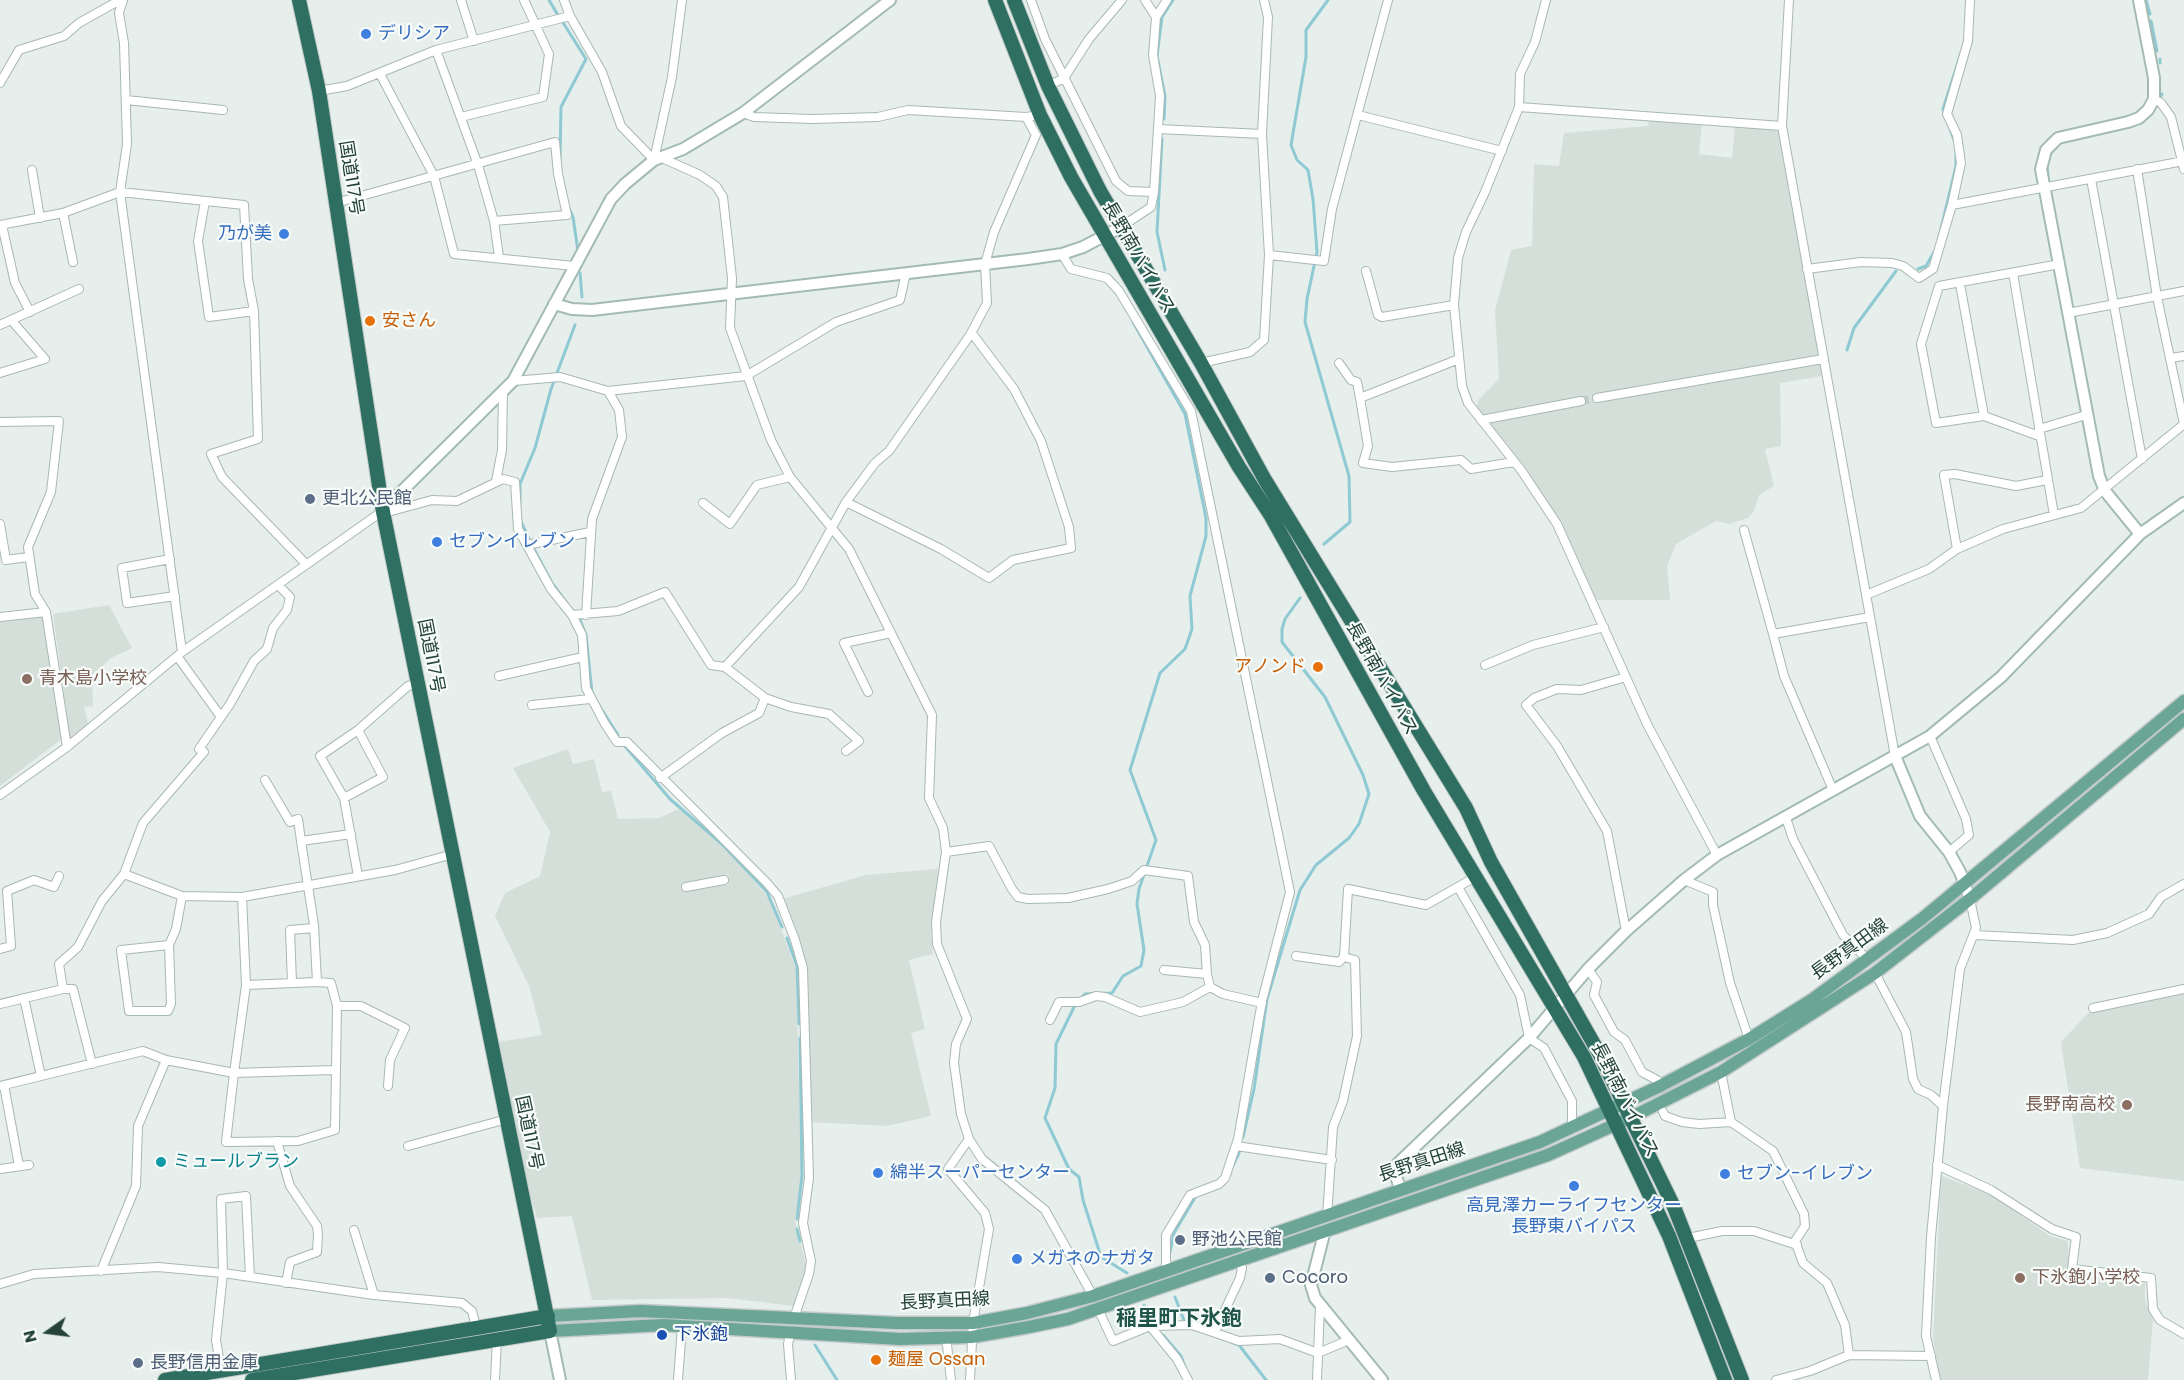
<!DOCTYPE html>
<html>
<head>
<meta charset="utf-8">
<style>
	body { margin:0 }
	#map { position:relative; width:2184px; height:1380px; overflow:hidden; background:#e6efeb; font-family:Poppins,sans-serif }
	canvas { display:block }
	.north { position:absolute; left:18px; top:1302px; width:60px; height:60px; -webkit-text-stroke:4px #f7fbf9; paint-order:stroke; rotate:256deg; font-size:16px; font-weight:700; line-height:24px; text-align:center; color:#24423a }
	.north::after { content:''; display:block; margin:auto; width:21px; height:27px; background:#24423a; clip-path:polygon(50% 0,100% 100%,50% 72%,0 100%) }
</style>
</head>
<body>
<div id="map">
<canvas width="2184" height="1380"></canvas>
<div class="north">N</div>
</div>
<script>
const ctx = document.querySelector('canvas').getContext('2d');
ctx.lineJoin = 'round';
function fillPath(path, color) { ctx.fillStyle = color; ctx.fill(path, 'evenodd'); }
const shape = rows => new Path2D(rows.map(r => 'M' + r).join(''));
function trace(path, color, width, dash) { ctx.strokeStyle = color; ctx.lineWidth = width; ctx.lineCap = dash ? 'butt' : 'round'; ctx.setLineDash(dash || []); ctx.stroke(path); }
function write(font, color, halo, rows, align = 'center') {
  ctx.font = font + ' Poppins,"Noto Sans JP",sans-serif'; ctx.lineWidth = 4.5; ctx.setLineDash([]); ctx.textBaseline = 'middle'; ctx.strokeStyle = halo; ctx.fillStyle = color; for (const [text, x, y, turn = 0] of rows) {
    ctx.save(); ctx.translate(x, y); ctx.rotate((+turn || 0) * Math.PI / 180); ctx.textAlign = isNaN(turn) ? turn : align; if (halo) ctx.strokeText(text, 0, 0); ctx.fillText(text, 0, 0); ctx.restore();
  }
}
const built = shape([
	[1650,117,1702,122,1699,154,1732,158,1735,126,1775,130,1780,134,1822,376,1780,383,1781,446,1765,449,1774,486,1759,495,1754,511,1748,518,1729,524,1716,521,1676,544,1667,566,1670,600,1596,600,1556,518,1526,468,1476,407,1479,399,1499,379,1495,311,1511,250,1532,246,1534,164,1559,166,1564,133,1648,126],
	[109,605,132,648,111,658,92,675,93,706,84,707,88,724,70,738,53,614],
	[40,614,46,620,63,738,0,786,0,620],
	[568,749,573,764,594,759,602,792,611,791,618,819,659,818,681,808,718,838,771,901,796,969,801,1168,801,1189,795,1220,806,1266,794,1306,727,1298,592,1300,572,1216,537,1218,526,1181,498,1042,542,1035,529,986,495,916,505,893,540,876,550,832,513,768],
	[938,869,931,932,933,954,909,960,925,1029,911,1033,931,1116,887,1126,811,1122,808,968,797,943,796,926,792,926,782,899,866,875],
	[2184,992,2184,1181,2080,1168,2061,1042,2088,1013],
	[1941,1176,1990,1194,2050,1236,2068,1241,2069,1273,2145,1283,2145,1300,2153,1320,2148,1380,1939,1380,1933,1338]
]);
const stream = shape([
	[549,0,559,17],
	[2146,0,2150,14],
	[2151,21,2157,51],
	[2160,59,2160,63],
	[2161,96,2162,94],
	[1164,119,1165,96,1157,56,1162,17,1173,0],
	[1162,139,1157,232,1165,270],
	[1954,140,1943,109,1961,53],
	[560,158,561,107,586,59,562,21],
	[2047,164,2048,177],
	[568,206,573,217,578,251],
	[1939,237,1956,166,1956,152],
	[1918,269,1926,266,1934,252],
	[580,273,582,297],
	[1847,350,1854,328,1896,271],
	[520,503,520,484,535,448,551,389,575,325],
	[520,519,529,539],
	[1324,544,1350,522,1349,476,1305,322,1307,299,1317,252,1313,199,1308,170,1297,160,1291,145,1306,57,1306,30,1328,0],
	[534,549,552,583,566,602],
	[580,620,586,635,592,693],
	[595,699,618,735],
	[624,745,670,799,722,844,767,892,782,927],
	[787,938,797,966,799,1024],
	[1081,998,1085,994,1112,993,1123,976,1141,966,1144,950,1137,904,1139,889,1156,840,1130,770,1160,673,1185,649,1192,629,1190,596,1206,536,1206,518,1185,414,1133,322],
	[1076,1003,1056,1044,1055,1088,1045,1118,1069,1169,1079,1177,1083,1200,1101,1257,1127,1273],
	[1243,1137,1254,1089,1267,999,1300,890,1316,865,1349,838,1359,824,1369,794,1363,775,1325,697,1282,642,1282,629,1285,619,1300,598],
	[1224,1184,1239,1153],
	[797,1219,802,1176,800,1038],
	[797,1229,800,1241],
	[1170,1252,1174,1233,1196,1196],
	[1175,1297,1185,1323],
	[1144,1305,1154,1325],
	[1163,1335,1181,1356,1185,1367],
	[1231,1342,1239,1345,1266,1380],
	[815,1345,837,1380]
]);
const streetTunnel = shape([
	[1581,401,1597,398]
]);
const street = shape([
	[123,0,119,13,124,43,127,144,120,192,182,652],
	[461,0,474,41],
	[564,0,570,16,602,72,621,126,654,160,672,77,682,0],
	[1031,0,1045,39,1116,181,1128,191,1154,192],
	[1546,0,1535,42,1520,74,1519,107,1485,192,1466,232,1458,258,1454,305,1462,386,1468,403,1521,470,1557,524,1647,724,1717,855],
	[1789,0,1782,126,1895,756],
	[1156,17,1167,0],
	[436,50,570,16],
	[380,74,434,176,454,254,574,266],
	[0,83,19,50,64,36,79,23,120,0],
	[1048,86,1064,78,1089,39,1122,0],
	[319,91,347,86,436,50,478,165,494,221,499,257],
	[2154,99,2161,103,2171,117,2184,169],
	[126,100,223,110],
	[1519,107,1782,126],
	[743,113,754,117,813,119,878,117,908,110,1026,117,1040,115],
	[1358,115,1502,151],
	[461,117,543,97,549,54,524,0],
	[1158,129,1262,134,1269,255,1264,340,1250,352,1201,363],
	[1262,134,1268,17,1264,0],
	[662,158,700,175,716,186,723,197,732,278,730,328,771,440,790,477,849,549,932,715,929,798,943,828,946,852,936,922,937,944,967,1019,956,1044,954,1063,961,1114,969,1139,982,1159,1045,1210,1093,1296],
	[32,170,40,218],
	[2091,179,2142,459],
	[205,201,198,241,209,317,254,311],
	[336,203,555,142,558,174,567,215,494,221],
	[1952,205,1961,163,1957,135,1947,114,1968,41,1970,0],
	[63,213,73,262],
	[0,225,63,213,120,192,244,205,248,279,254,311,258,439,211,454,222,477,306,564],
	[2,225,15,283,30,312],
	[1121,227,1151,207,1154,192,1160,96,1153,55,1156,17,1145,0],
	[1062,254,1071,269,1107,278,1119,291,1191,411,1290,892,1262,1001,1238,1139,1225,1178,1219,1184,1190,1195,1166,1235,1166,1271],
	[1269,255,1324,261,1332,209,1388,0],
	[1807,269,1861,262,1892,263,1903,266,1919,278,1933,269,1952,205,2184,161],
	[1366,271,1378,315,1382,317,1454,305],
	[2013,273,2054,515],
	[1960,284,1984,416],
	[2068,313,2184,291],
	[0,325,79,289],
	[2170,358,2184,356],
	[1339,363,1351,380,1357,382,1360,398,1459,359],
	[0,373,45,359,12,321],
	[513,381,560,377,608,391,746,376,836,322,900,300,906,273],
	[1360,398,1368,446,1363,463,1392,467,1461,460,1471,469,1514,462],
	[1597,398,1823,359],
	[1481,420,1581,401],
	[0,422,59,421,51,492,28,547,35,594,46,612],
	[2039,429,2086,415],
	[2039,436,1984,416,1936,423,1921,344,1939,286,2060,264],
	[2047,480,2016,486,1955,474,1944,475,1957,549,2003,529,2081,508,2184,424,2157,297,2137,169],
	[496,481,502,450,503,390],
	[846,502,941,549,989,578,1013,560,1071,548,1069,527,1041,441,1014,389,974,336,970,335],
	[703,503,730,524,757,485,790,477],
	[0,524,6,560,28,557],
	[1744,530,1773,634],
	[527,545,590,532],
	[170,559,122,568,127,603,175,596],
	[1866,595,1929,569,1957,549],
	[572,615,618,611,665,592,711,665,725,667,765,698,791,707,829,714,859,741,846,751],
	[586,615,592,519,622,437,619,410,608,391],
	[0,617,46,612,67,747],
	[177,656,221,717],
	[1485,665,1533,645,1604,627],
	[725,667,799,587,846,502,875,463,889,451,970,335,987,303,985,264,994,232,1036,135,1026,117],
	[499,676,583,657],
	[1626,677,1581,690,1557,689,1534,698,1526,705,1557,746,1607,831,1626,931],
	[868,692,844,643,891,633],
	[532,705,590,699],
	[1930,736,1966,819,1969,835,1949,852],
	[660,778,722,733,759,713,765,698],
	[265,780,290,822,298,819,301,841],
	[1833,790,1784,676,1773,634,1870,617],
	[0,795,67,747,182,652,377,515,432,500,457,501,503,479,515,482,518,529,551,589,572,615,582,635,586,688,605,724,617,742,627,742,767,883,778,896,795,940,803,968,809,1178,803,1223,811,1261,809,1274,794,1318],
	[344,798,383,777,358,730],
	[1786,818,1793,839,1843,935,1868,960],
	[946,852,989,846,1012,889,1018,897,1028,899,1068,898,1108,889,1132,881,1144,870,1188,876,1194,922,1205,945,1207,974],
	[124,874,182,896,242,897,395,870,453,854],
	[358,876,344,798,320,756,358,730,408,686,417,683],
	[1684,880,1713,892,1713,905,1730,983,1749,1039],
	[686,887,724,880],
	[1458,887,1520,995,1529,1038,1544,1048,1572,1101,1572,1129],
	[1975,935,2073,940,2107,933,2149,914,2161,897,2184,884],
	[169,945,121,950,129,1011,168,1011,171,1004,169,945,176,929,182,896],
	[0,949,11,946,7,891,34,880,54,887,59,876],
	[1296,956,1339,962,1344,957],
	[1588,969,1597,982,1594,995,1614,1032,1625,1040,1642,1072,1657,1080,1660,1086],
	[1875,973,1906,1032,1913,1079,1918,1089,1931,1095,1943,1106],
	[292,983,290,930,314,928],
	[246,985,317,982],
	[1210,987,1223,994,1262,1003],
	[63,989,59,964,78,947,102,901,124,874,143,823,204,752,199,749,230,704,254,661,267,649,273,628,287,610,290,597,278,585],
	[24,998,41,1076],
	[0,1004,63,989,73,989,92,1064],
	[337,1006,361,1006,405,1028,390,1060,388,1086],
	[2093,1008,2184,989],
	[1050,1020,1059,1002,1079,1002,1096,996,1105,997,1140,1012,1183,1002,1210,987,1207,974,1164,970],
	[166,1060,234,1073,246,985,242,897],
	[334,1070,234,1073,226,1142,298,1141,335,1130,337,1006,331,983,317,982,314,925,301,841,351,834],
	[1721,1072,1731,1122],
	[4,1085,19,1166],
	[0,1086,143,1051,166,1060,138,1126,136,1186,101,1271],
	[1663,1112,1665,1116,1682,1122,1699,1124,1731,1122,1773,1151,1804,1214,1805,1226,1795,1241,1803,1263,1827,1283,1845,1325,1849,1355],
	[969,1139,948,1169,985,1213,989,1229,973,1323,970,1380],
	[277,1141,290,1186,317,1226,318,1234,317,1252,290,1262,286,1283],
	[408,1146,507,1119],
	[1236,1146,1332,1160],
	[1937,1165,1991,1190,2052,1229,2076,1237,2072,1269,2151,1278,2153,1309,2160,1320,2184,1334],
	[0,1169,29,1165],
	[1327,1217,1333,1127,1343,1101,1357,1036,1355,960,1344,957,1348,889,1426,905,1477,876],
	[354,1230,374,1295],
	[1688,1238,1722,1231,1754,1231,1797,1245],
	[0,1284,34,1274,158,1267,223,1273,374,1295,462,1303,472,1311,476,1327],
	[1098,1309,1113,1341,1150,1326,1177,1359,1188,1380],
	[1150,1326,1192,1325,1239,1341,1280,1339,1318,1353,1349,1340],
	[1215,1331,1240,1278,1242,1268,1238,1260],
	[947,1345,951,1380],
	[221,1370,216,1340,223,1273,221,1199,246,1196,250,1277],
	[495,1380,497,1339],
	[678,1380,682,1327],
	[791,1380,788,1344,791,1331],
	[1317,1380,1320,1306],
	[1776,1380,1810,1371,1849,1355,1931,1356],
	[1936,1380,1926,1336,1931,1237,1943,1106,1960,969,1976,928,1970,899]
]);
const secondary = shape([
	[2139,0,2154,78,2154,99,2148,110,2139,118,2128,122,2058,138,2046,150,2041,169,2099,476,2105,491,2140,534],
	[554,304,572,309,592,310,1028,259,1062,254,1083,247,1121,227],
	[383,512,391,497,398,495,513,381,611,199,625,184,654,160,683,149,743,113,890,0],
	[1895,756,1920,816,1949,852,1960,872,1970,899],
	[1400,1188,1393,1168,1529,1038,1588,969,1626,931,1684,880,1717,855,1930,736,2001,677,2140,534,2184,503],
	[1325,1230,1311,1285,1315,1298,1382,1380],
	[550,1331,560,1380]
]);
const primary = shape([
	[548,1316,641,1311,897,1323,973,1323,1027,1313,1093,1296,1540,1142,1660,1086,1749,1039,1813,999,1923,918,2184,701],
	[550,1331,663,1325,900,1339,972,1337,1029,1327,1068,1319,1548,1155,1632,1117,1721,1072,1875,973,1970,899,2184,719]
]);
const highway = shape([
	[995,0,1040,115,1071,177,1239,467,1271,516,1424,791,1584,1057,1669,1236,1725,1380],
	[1014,0,1048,86,1100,191,1201,363,1265,480,1466,808,1491,862,1599,1053,1674,1207,1742,1380],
	[165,1380,548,1316],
	[252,1380,550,1331,383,512,319,91,299,0]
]);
const markers = [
	[366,34,6,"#3f7fe0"],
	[284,234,6,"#3f7fe0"],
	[370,321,6,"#e8710a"],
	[310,499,6,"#5c6f8a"],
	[437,542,6,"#3f7fe0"],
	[1318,667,6,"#e8710a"],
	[27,679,6,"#8d6e63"],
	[2127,1105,6,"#8d6e63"],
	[161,1162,6,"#0f9aa8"],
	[878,1173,6,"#3f7fe0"],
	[1725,1174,6,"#3f7fe0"],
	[1574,1186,6,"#3f7fe0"],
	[1180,1240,6,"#5c6f8a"],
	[1017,1259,6,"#3f7fe0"],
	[1270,1278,6,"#5c6f8a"],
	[2020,1278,6,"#8d6e63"],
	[662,1335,6,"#1a4fb4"],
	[876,1360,6,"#e8710a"],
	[138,1363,6,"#5c6f8a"]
];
const shopNames = [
	["デリシア",378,34],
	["乃が美",272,234,"right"],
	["セブンイレブン",449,542],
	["綿半スーパーセンター",890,1173],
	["セブン-イレブン",1737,1174],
	["高見澤カーライフセンター",1574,1206,"center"],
	["長野東バイパス",1574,1227,"center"],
	["メガネのナガタ",1029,1259]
];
const streetNames = [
	["国道117号",350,178,81],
	["長野南バイパス",1138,258,60],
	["国道117号",430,656,79],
	["長野南バイパス",1381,679,61],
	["長野真田線",1850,950,-36],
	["長野南バイパス",1624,1100,63],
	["国道117号",528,1133,78],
	["長野真田線",1422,1163,-18],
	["長野真田線",945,1302,-3]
];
const foodNames = [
	["安さん",382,321],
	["アノンド",1306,667,"right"],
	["麺屋 Ossan",888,1360]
];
const serviceNames = [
	["更北公民館",322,499],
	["野池公民館",1192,1240],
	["Cocoro",1282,1278],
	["長野信用金庫",150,1363]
];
const educationNames = [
	["青木島小学校",39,679],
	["長野南高校",2115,1105,"right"],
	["下氷鉋小学校",2032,1278]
];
const cultureNames = [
	["ミュールブラン",173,1162]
];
const transitNames = [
	["下氷鉋",674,1335]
];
const quarterNames = [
	["稲里町下氷鉋",1179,1320]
];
fillPath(built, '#d4dfda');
trace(stream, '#8ec9d4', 3);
trace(streetTunnel, '#bfccc8', 8, [8, 4]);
trace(street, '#a8b8b2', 10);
trace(secondary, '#a4bbb3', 14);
trace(primary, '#c2cac8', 15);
trace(highway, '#c2cac8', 16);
trace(street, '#fff', 8);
trace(secondary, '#fff', 10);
trace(primary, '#6aa596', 12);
trace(highway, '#2f6f62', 14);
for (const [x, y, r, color] of markers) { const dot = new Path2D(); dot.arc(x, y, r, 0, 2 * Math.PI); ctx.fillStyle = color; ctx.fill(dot); trace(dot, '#f7fbf9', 2); }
write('18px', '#366cbe', '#f7fbf9', shopNames, 'left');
write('18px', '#24423a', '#f7fbf9', streetNames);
write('18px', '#c56008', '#f7fbf9', foodNames, 'left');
write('18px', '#4e5e75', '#f7fbf9', serviceNames, 'left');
write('18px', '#785e54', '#f7fbf9', educationNames, 'left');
write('18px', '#0d838f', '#f7fbf9', cultureNames, 'left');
write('18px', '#164399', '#f7fbf9', transitNames, 'left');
write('bold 21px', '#1f5548', '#f7fbf9', quarterNames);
</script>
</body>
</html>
